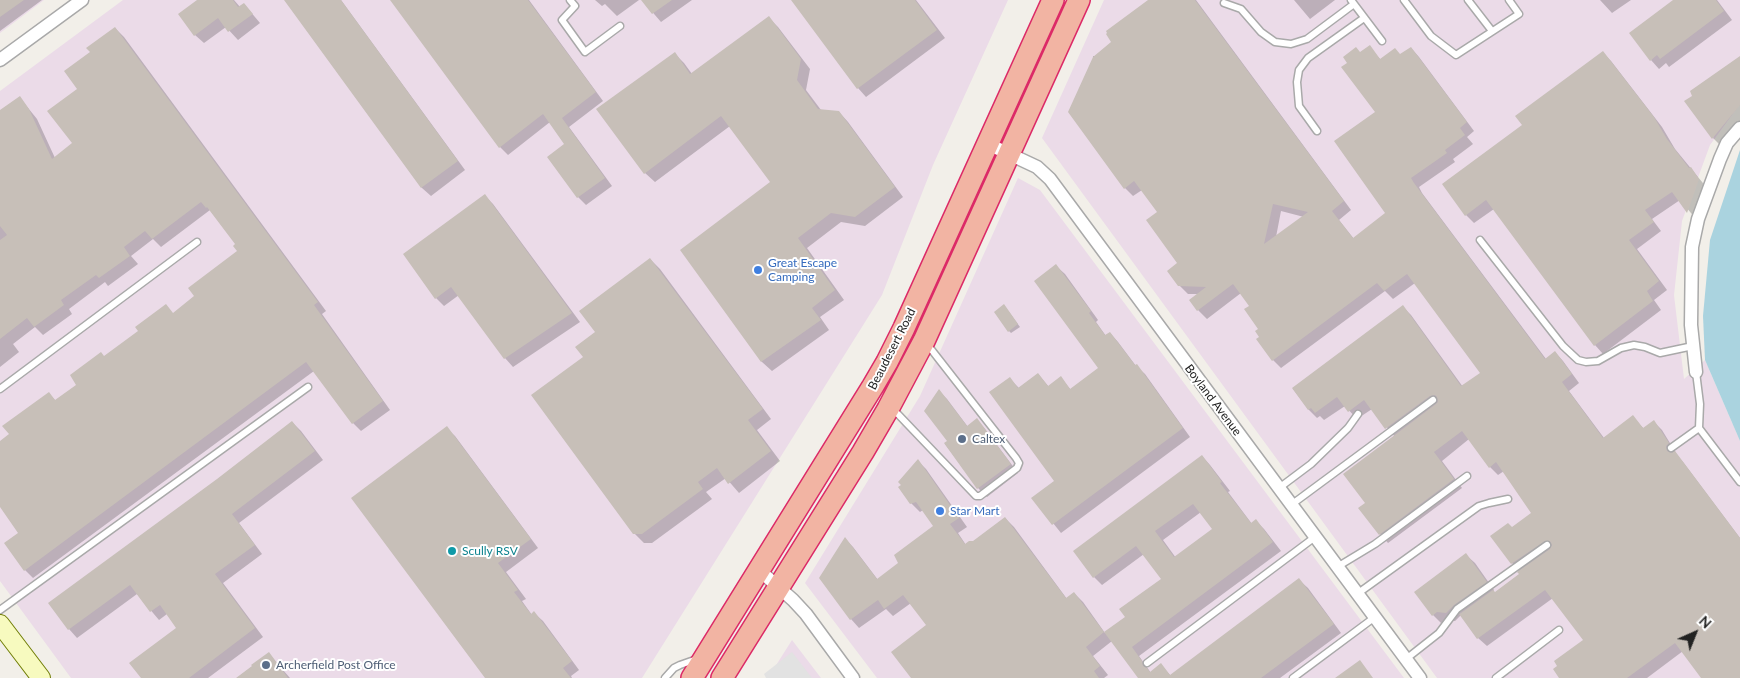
<!DOCTYPE html>
<html>
<head>
<meta charset="utf-8">
<style>
	body { margin:0 }
	#map { position:relative; width:1740px; height:678px; overflow:hidden; background:#f2efe9; font-family:Lato,sans-serif }
	canvas { display:block }
	.north { position:absolute; left:1670px; top:608px; width:50px; height:50px; -webkit-text-stroke:4px #fff; paint-order:stroke; rotate:44deg; font-size:14px; font-weight:700; line-height:20px; text-align:center; color:#222 }
	.north::after { content:''; display:block; margin:auto; width:18px; height:22px; background:#222; clip-path:polygon(50% 0,100% 100%,50% 72%,0 100%) }
</style>
</head>
<body>
<div id="map">
<canvas width="1740" height="678"></canvas>
<div class="north">N</div>
</div>
<script>
const ctx = document.querySelector('canvas').getContext('2d');
ctx.lineJoin = 'round';
function fillPath(path, color) { ctx.fillStyle = color; ctx.fill(path, 'evenodd'); }
const shape = rows => new Path2D(rows.map(r => 'M' + r).join(''));
function trace(path, color, width, dash) { ctx.strokeStyle = color; ctx.lineWidth = width; ctx.lineCap = dash ? 'butt' : 'round'; ctx.setLineDash(dash || []); ctx.stroke(path); }
function write(font, color, halo, rows, align = 'center') {
  ctx.font = font + ' Lato,sans-serif'; ctx.lineWidth = 4; ctx.setLineDash([]); ctx.textBaseline = 'middle'; ctx.strokeStyle = halo; ctx.fillStyle = color; for (const [text, x, y, turn = 0] of rows) {
    ctx.save(); ctx.translate(x, y); ctx.rotate((+turn || 0) * Math.PI / 180); ctx.textAlign = isNaN(turn) ? turn : align; if (halo) ctx.strokeText(text, 0, 0); ctx.fillText(text, 0, 0); ctx.restore();
  }
}
const industrial = shape([
	[0,0,44,0,0,33],
	[123,0,1008,0,933,165,882,295,642,678,71,678,0,581,0,91],
	[1104,0,1740,0,1740,104,1710,145,1682,221,1674,295,1684,379,1705,360,1740,441,1740,678,1437,678,1042,138],
	[1018,178,1040,190,1404,678,877,678,805,583,920,396],
	[792,640,821,678,768,678]
]);
const parking = shape([
	[792,652,812,678,766,678,764,674]
]);
const water = shape([
	[1740,150,1740,441,1705,360,1703,316,1710,240]
]);
const shadow = shape([
	[0,0,42,0,0,31],
	[199,0,234,0,240,7,244,4,260,23,238,40,226,27,204,43,195,35],
	[285,0,341,0,465,170,431,196,422,188],
	[392,0,529,0,603,101,569,127,612,186,586,205,578,197,548,157,566,144,550,122,508,155,500,147],
	[595,0,639,0,617,16,605,4,602,6],
	[642,0,692,0,661,22],
	[792,0,916,0,945,38,866,97,858,88],
	[1150,0,1196,0,1351,210,1339,220,1354,239,1387,213,1376,113,1361,53,1369,47,1381,60,1401,55,1411,48,1419,57,1474,131,1467,137,1473,144,1453,159,1455,162,1419,187,1422,193,1546,359,1555,352,1563,361,1579,383,1569,391,1604,438,1633,417,1644,429,1654,422,1662,430,1676,453,1675,454,1683,462,1740,538,1740,678,1703,678,1683,651,1647,678,1560,678,1585,640,1553,598,1487,646,1478,638,1461,615,1455,621,1446,620,1441,623,1433,615,1466,555,1475,563,1494,590,1493,592,1495,593,1520,574,1520,572,1512,563,1492,536,1512,528,1533,513,1504,471,1498,475,1490,467,1469,439,1442,461,1462,488,1388,543,1380,534,1366,504,1395,437,1372,409,1357,419,1345,406,1324,420,1320,416,1317,418,1309,410,1293,389,1403,307,1411,315,1463,387,1482,373,1415,283,1393,299,1385,291,1281,368,1273,360,1261,337,1260,329,1251,306,1241,293,1207,319,1198,310,1191,300,1198,294,1188,294,1179,285,1179,263,1159,212,1142,190,1133,196,1125,188,1093,60,1093,56,1096,56,1113,42],
	[1281,211,1304,217,1276,237],
	[1294,0,1335,0,1310,19],
	[1600,0,1631,0,1612,13],
	[1675,0,1717,0,1732,20,1669,67,1666,63,1659,69,1651,60],
	[769,18,778,27,810,69,806,90,821,110,839,112,848,122,903,197,865,226,841,222,807,248,844,300,820,317,829,330,772,371,762,362,682,251,772,182,730,126,655,182,645,173,675,54,684,63,692,74],
	[115,28,124,37,326,311,322,314,390,410,361,431,353,423,314,371,33,578,25,570,20,533,0,505,0,443,11,434,49,394,56,401,78,385,104,357,174,314,196,297,239,252,236,244,210,210,161,247,153,239,131,256,138,264,108,286,105,282,69,309,72,314,43,335,35,327,13,344,19,352,0,367,0,115,20,98,37,119,55,158,73,144,79,89,92,52],
	[1603,53,1611,61,1662,127,1675,149,1707,188,1696,219,1680,200,1652,219,1661,231,1637,249,1667,290,1654,300,1661,310,1603,354,1595,345,1494,209,1474,223,1466,215,1524,126],
	[1740,57,1740,123,1721,146,1713,138],
	[485,196,493,204,580,322,513,367,505,358,459,295,444,306,436,298],
	[650,259,660,269,771,419,757,430,780,461,739,493,726,478,706,492,712,499,652,543,644,543,634,533,584,358,596,333],
	[1056,266,1065,274,1098,320,1096,322,1106,336,1110,333,1118,342,1136,366,1145,374,1190,437,1061,533,1033,498,1056,481,1009,378,1019,388,1038,374,1049,387,1061,378,1071,390,1100,369],
	[1006,308,1020,327,1011,333,1009,331],
	[939,391,947,399,968,427,977,420,985,429,1018,473,987,497,978,488,945,444,949,441],
	[292,422,301,431,323,460,239,523,262,554,223,583,263,637,208,678,142,678,178,629,167,614,159,620,137,594,77,638,69,629,50,603,217,480],
	[446,428,455,436,538,548,506,572,526,599,522,601,532,615,534,613,543,621,579,670,571,676,572,678,486,678],
	[1202,456,1210,465,1230,491,1228,492,1252,524,1256,521,1264,529,1281,551,1139,656,1151,673,1161,665,1171,676,1299,580,1308,588,1341,633,1280,678,1139,678,1112,641,1093,656,1108,675,1104,678,912,678,928,626,911,603,893,616,886,609,859,628,851,619,820,578,845,539,853,547,878,580,900,564,935,526,923,510,920,512,911,503,918,461,926,469,967,527,958,533,966,545,973,542,1005,518,1014,527,1067,599,1074,593,1083,602,1105,633,1126,617,1163,579,1144,554,1102,585,1094,577],
	[1201,512,1214,529,1176,558,1163,540],
	[269,654,290,678,237,678]
]);
const building = shape([
	[0,0,24,0,0,17],
	[197,0,233,0,238,7,244,3,253,14,228,32,218,18,194,36,178,14],
	[284,0,341,0,458,161,421,188],
	[390,0,528,0,596,92,562,118,605,178,577,198,547,157,564,144,543,114,499,148],
	[641,0,672,0,652,14],
	[791,0,915,0,937,30,857,89],
	[1148,0,1195,0,1344,201,1332,211,1353,238,1385,213,1334,141,1375,112,1341,67,1347,63,1343,57,1356,47,1360,52,1370,45,1380,59,1395,48,1400,54,1411,47,1467,122,1460,128,1465,135,1445,150,1447,153,1411,178,1414,183,1545,359,1555,351,1572,374,1562,382,1603,438,1633,415,1643,428,1654,420,1669,443,1666,446,1667,451,1671,453,1675,451,1740,538,1740,678,1701,678,1675,643,1627,678,1559,678,1553,669,1557,666,1554,661,1583,640,1545,590,1477,639,1459,614,1461,613,1493,590,1495,592,1519,574,1517,572,1550,549,1552,545,1550,541,1545,541,1511,564,1490,536,1508,523,1512,527,1531,513,1496,462,1489,468,1462,431,1434,452,1454,479,1379,535,1358,508,1365,503,1343,474,1436,404,1438,402,1437,397,1435,395,1430,396,1385,429,1364,400,1348,412,1337,397,1315,413,1311,408,1308,410,1292,388,1403,305,1461,386,1480,373,1407,274,1384,291,1377,283,1272,361,1256,339,1259,337,1255,331,1258,329,1244,309,1249,306,1233,284,1197,311,1189,300,1206,287,1178,286,1167,271,1177,263,1146,220,1157,212,1134,181,1124,189,1068,112,1093,57,1111,42,1106,34,1107,33,1106,31],
	[1273,204,1308,212,1264,244],
	[1673,0,1716,0,1724,11,1660,59,1657,55,1650,61,1629,33],
	[769,16,801,59,797,80,818,109,839,111,895,187,855,217,831,213,798,238,835,290,812,308,821,320,761,362,680,250,770,182,721,116,644,174,596,109,675,52,690,74],
	[115,27,318,302,314,305,383,401,352,424,306,362,24,571,4,543,18,533,0,507,0,441,9,434,2,426,49,392,55,400,76,385,70,375,101,352,104,356,138,331,135,327,166,304,173,313,194,296,188,288,237,251,233,246,235,244,207,207,206,208,201,202,152,239,145,231,124,247,130,256,99,278,96,275,61,300,64,305,34,327,27,318,0,339,0,240,7,235,0,226,0,110,20,96,29,109,52,159,72,143,47,111,77,89,64,71,90,52,86,48],
	[1603,51,1654,117,1667,139,1689,168,1691,167,1699,179,1687,213,1672,192,1645,210,1654,222,1629,240,1659,281,1647,291,1653,301,1594,346,1486,200,1465,216,1442,184,1522,125,1515,116],
	[1740,56,1740,105,1712,139,1684,101,1692,96,1690,91],
	[485,194,572,313,504,359,451,287,435,299,403,254],
	[650,258,763,409,748,420,771,451,728,484,717,468,698,482,703,489,642,534,633,534,531,395,583,357,575,347,595,332,579,311],
	[1056,264,1091,311,1089,313,1105,335,1110,332,1135,365,1137,364,1183,428,1052,525,1031,498,1054,481,989,392,1010,377,1018,388,1038,373,1048,386,1061,376,1070,389,1098,368,1034,281],
	[1004,304,1018,324,1008,332,994,312],
	[939,389,967,426,977,418,1011,464,977,489,944,443,947,441,924,411],
	[292,421,315,451,232,514,255,545,215,574,255,628,189,678,141,678,129,663,176,628,160,605,150,612,130,585,68,630,48,603,217,479],
	[447,426,531,539,498,563,518,590,514,592,531,614,534,611,572,661,563,668,571,678,485,678,351,498],
	[1202,455,1222,482,1220,483,1251,523,1256,519,1273,542,1132,647,1142,661,1143,666,1147,668,1150,672,1161,663,1170,675,1299,578,1334,624,1261,678,1138,678,1104,632,1125,617,1119,609,1161,579,1136,546,1093,578,1073,551],
	[1193,504,1212,529,1174,557,1155,531],
	[918,459,959,518,950,524,965,544,969,541,973,541,1005,517,1066,598,1074,592,1104,632,1086,647,1100,666,1094,671,1099,678,911,678,891,652,926,625,903,595,884,609,878,600,850,620,819,578,845,537,877,579,898,563,894,555,933,526,916,502,910,504,898,487,901,485,898,482],
	[1466,553,1487,582,1454,605,1446,613,1437,612,1432,616,1414,592],
	[269,652,288,678,236,678,252,666,251,665],
	[1360,660,1373,678,1335,678]
]);
const service = shape([
	[570,0,575,6,562,20,585,52,620,26],
	[1351,0,1382,41],
	[1404,0,1431,36,1456,55,1519,14,1509,0],
	[1468,0,1492,31],
	[1224,3,1241,9,1261,32,1275,42,1291,44,1307,39,1354,4],
	[1317,131,1299,106,1297,82,1299,70,1308,58,1364,18],
	[1480,240,1563,346,1578,360,1586,362,1598,361,1621,348,1634,345,1645,347,1660,353,1693,346],
	[0,389,197,242],
	[893,409,976,496,980,496,1017,468,1019,463,1016,458,927,344],
	[1699,428,1740,482],
	[1671,448,1699,428,1700,404,1696,372],
	[1279,488,1311,464,1348,428,1358,414],
	[1291,505,1433,400],
	[1337,567,1375,544,1467,476],
	[1357,594,1479,506,1489,503,1508,499],
	[0,610,308,387],
	[1406,659,1439,633,1457,609,1547,545],
	[1147,663,1315,537],
	[665,678,674,668,680,665,697,659],
	[1293,678,1375,617],
	[1496,678,1559,630]
]);
const minor = shape([
	[0,60,82,0],
	[988,144,1037,167,1050,179,1420,678],
	[1696,372,1691,325,1692,247,1698,219,1720,159,1727,143,1740,128],
	[759,570,793,600,806,614,853,678]
]);
const secondary = shape([
	[0,624,41,678]
]);
const trunk = shape([
	[692,678,873,386,887,362,904,328,1053,0],
	[722,678,863,452,888,409,924,341,1079,0]
]);
const markers = [
	[758,270,5,"#3f7fe0"],
	[962,439,5,"#5c6f8a"],
	[940,511,5,"#3f7fe0"],
	[452,551,5,"#0f9aa8"],
	[266,665,5,"#5c6f8a"]
];
const shopNames = [
	["Great Escape",768,263],
	["Camping",768,277],
	["Star Mart",950,511]
];
const streetNames = [
	["Beaudesert Road",892,349,-63],
	["Boyland Avenue",1213,400,53]
];
const serviceNames = [
	["Caltex",972,439],
	["Archerfield Post Office",276,665]
];
const cultureNames = [
	["Scully RSV",462,551]
];
fillPath(industrial, '#ebdbe8');
fillPath(parking, '#e2e2e2');
fillPath(water, '#aad3df');
fillPath(shadow, '#0003');
fillPath(building, '#c7bfb8');
trace(service, '#a9a9a9', 9);
trace(minor, '#a9a9a9', 15);
trace(secondary, '#707d05', 20);
trace(trunk, '#dc2a67', 24);
trace(service, '#fff', 6);
trace(minor, '#fff', 12);
trace(secondary, '#f7fabf', 18);
trace(trunk, '#f2b4a3', 21);
for (const [x, y, r, color] of markers) { const dot = new Path2D(); dot.arc(x, y, r, 0, 2 * Math.PI); ctx.fillStyle = color; ctx.fill(dot); trace(dot, '#fff', 2); }
write('12px', '#366cbe', '#fff', shopNames, 'left');
write('12px', '#222', '#fff', streetNames);
write('12px', '#4e5e75', '#fff', serviceNames, 'left');
write('12px', '#0d838f', '#fff', cultureNames, 'left');
</script>
</body>
</html>
